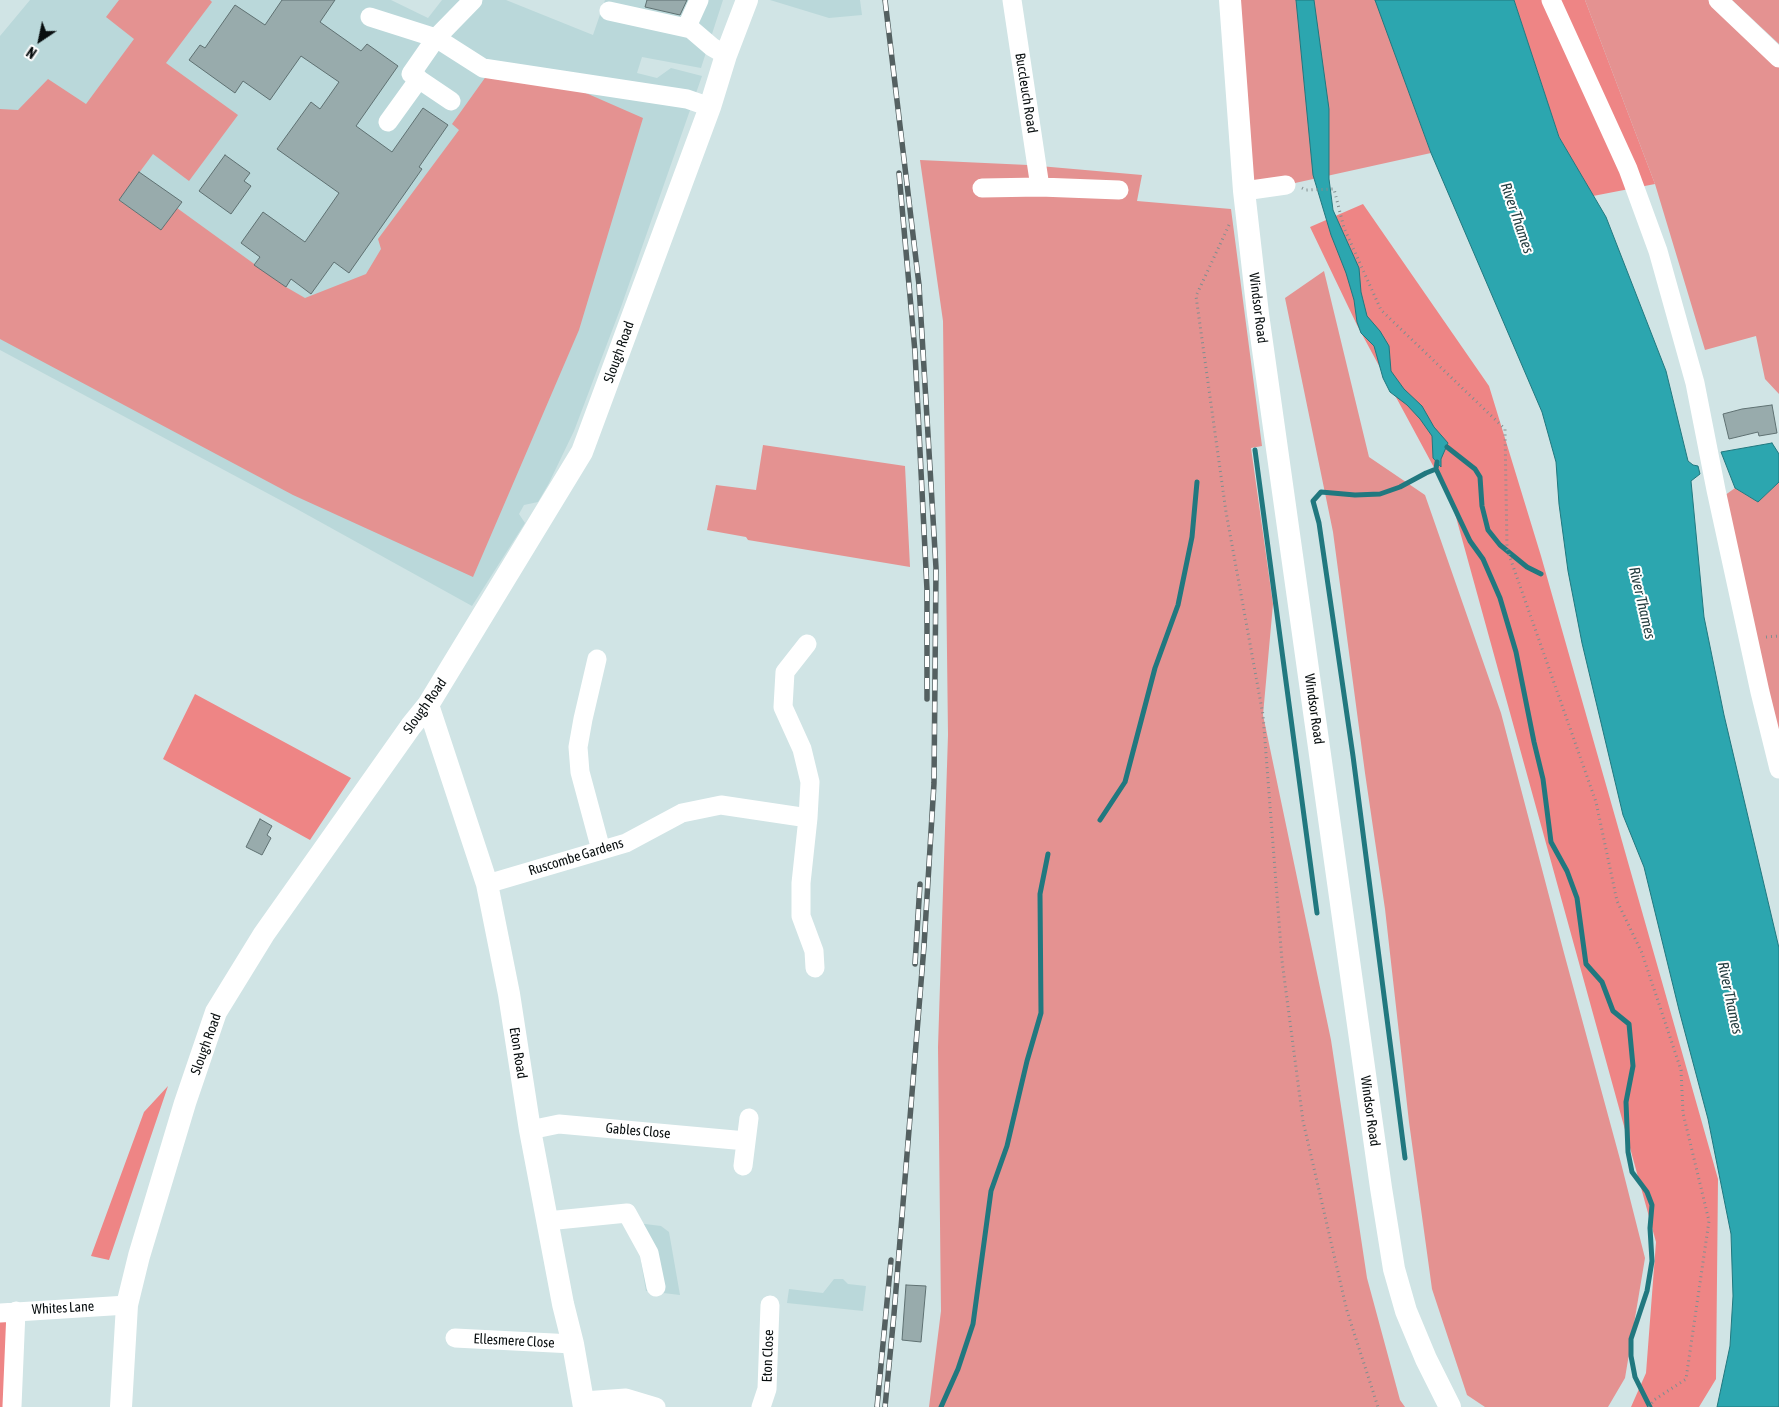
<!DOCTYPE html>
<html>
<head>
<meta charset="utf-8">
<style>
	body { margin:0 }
	#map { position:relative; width:1779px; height:1407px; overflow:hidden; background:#d0e4e5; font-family:"Asap Condensed",sans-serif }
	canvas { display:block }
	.north { position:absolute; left:15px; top:15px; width:50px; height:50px; -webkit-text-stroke:4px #fff; paint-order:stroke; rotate:214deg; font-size:14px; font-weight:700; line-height:20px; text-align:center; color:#080e0f }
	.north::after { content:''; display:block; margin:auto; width:18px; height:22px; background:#080e0f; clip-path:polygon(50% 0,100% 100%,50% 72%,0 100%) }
</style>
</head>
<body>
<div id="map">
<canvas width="1779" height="1407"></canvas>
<div class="north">N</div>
</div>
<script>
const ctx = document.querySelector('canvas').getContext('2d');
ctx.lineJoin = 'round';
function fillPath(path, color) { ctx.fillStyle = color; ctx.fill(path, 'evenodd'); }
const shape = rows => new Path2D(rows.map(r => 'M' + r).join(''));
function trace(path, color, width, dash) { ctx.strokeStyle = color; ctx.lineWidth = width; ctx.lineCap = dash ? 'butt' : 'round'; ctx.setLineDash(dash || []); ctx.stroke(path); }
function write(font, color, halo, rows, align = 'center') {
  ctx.font = font + ' "Asap Condensed",sans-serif'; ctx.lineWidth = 4; ctx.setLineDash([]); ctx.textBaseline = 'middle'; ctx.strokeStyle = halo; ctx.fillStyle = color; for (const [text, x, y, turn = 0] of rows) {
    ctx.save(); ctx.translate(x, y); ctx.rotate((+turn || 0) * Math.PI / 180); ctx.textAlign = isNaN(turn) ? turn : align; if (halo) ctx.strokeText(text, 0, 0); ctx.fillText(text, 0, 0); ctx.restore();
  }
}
const built = shape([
	[30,0,391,0,428,18,442,0,506,0,593,35,605,0,723,0,701,68,642,57,637,73,657,78,671,68,702,76,621,307,574,431,549,483,538,502,524,505,519,514,525,523,472,606,295,508,0,350,0,36],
	[770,0,860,0,862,15,829,18],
	[637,1223,661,1226,669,1232,680,1295,646,1291,637,1238],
	[834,1279,843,1279,848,1284,866,1286,863,1311,787,1303,789,1289,823,1293]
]);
const green = shape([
	[119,0,210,0,212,2,166,63,238,115,189,181,153,154,119,200,161,230,177,208,286,287,305,298,366,274,381,249,378,239,459,130,452,124,487,75,579,90,643,118,579,330,473,577,293,495,0,339,0,109,18,110,48,79,86,104,134,39,106,17],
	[1228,0,1376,0,1431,153,1286,185,1244,191],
	[1585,0,1714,0,1779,61,1779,394,1765,379,1756,336,1705,350,1655,184],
	[1732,0,1779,0,1779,44],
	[920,160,1028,165,1142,175,1137,201,1231,209,1262,446,1251,448,1273,604,1263,715,1331,1040,1367,1278,1400,1400,1405,1407,929,1407,941,1311,938,1047,948,735,943,321],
	[1324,271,1369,457,1425,495,1501,713,1564,953,1621,1163,1645,1258,1625,1378,1608,1407,1485,1407,1467,1395,1432,1289,1409,1122,1385,909,1365,773,1333,532,1285,298],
	[763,445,905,466,910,567,748,540,746,537,707,530,716,485,756,490],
	[1779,482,1779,765,1721,498,1735,488,1758,502]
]);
const forest = shape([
	[1514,0,1585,0,1655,184,1593,196,1559,137],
	[1363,204,1489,386,1541,556,1718,1179,1716,1379,1699,1407,1631,1407,1646,1373,1656,1242,1451,499,1357,325,1310,227],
	[195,694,351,778,310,840,163,759],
	[168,1086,109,1260,91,1256,144,1112],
	[0,1321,10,1321,9,1407,0,1407]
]);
const water = shape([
	[1296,0,1314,0,1329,109,1329,179,1333,210,1359,268,1361,292,1367,316,1380,331,1389,346,1391,371,1404,389,1422,406,1434,427,1448,443,1441,459,1441,467,1433,458,1432,436,1420,419,1407,405,1390,392,1383,378,1374,346,1361,333,1357,322,1354,300,1346,273,1331,235,1313,175,1296,0],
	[1375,0,1514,0,1559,137,1606,217,1666,371,1688,461,1693,465,1698,466,1700,474,1691,481,1704,617,1724,715,1779,948,1779,1407,1717,1407,1730,1346,1733,1296,1731,1234,1708,1119,1679,1010,1644,867,1623,815,1582,643,1568,571,1559,504,1556,462,1542,412,1431,153,1375,0],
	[1772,443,1779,454,1779,482,1758,502,1735,488,1721,452,1772,443]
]);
const stream = shape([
	[1447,447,1475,469,1480,477,1482,506,1488,530,1500,545,1527,567,1541,574],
	[1255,450,1317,913],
	[1437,462,1436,469,1470,541,1483,559,1500,598,1516,652,1534,742,1543,779,1551,842,1567,871,1577,898,1586,964,1602,982,1613,1011,1629,1024,1633,1066,1626,1102,1628,1152,1632,1172,1647,1192,1652,1205,1650,1228,1652,1261,1647,1291,1631,1339,1631,1356,1635,1377,1650,1407],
	[1100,820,1125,782,1155,668,1178,605,1192,537,1197,482],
	[1405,1158,1353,756,1319,523,1313,501,1321,492,1355,495,1380,494,1400,487,1426,473,1436,469],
	[941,1407,958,1369,973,1324,991,1191,1007,1146,1027,1061,1041,1013,1040,894,1048,854]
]);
const building = shape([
	[282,0,335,0,320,22,361,51,367,44,398,66,356,126,392,152,423,108,448,125,419,167,422,169,349,273,334,262,311,294,291,279,286,287,254,265,260,257,241,243,263,212,305,242,339,193,277,149,311,102,320,109,339,82,301,56,270,100,243,81,235,93,189,60,200,45,205,48,235,5,265,25,282,0],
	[647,0,687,0,680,15,645,7,647,0],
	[225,155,250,173,244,181,251,186,231,214,199,191,225,155],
	[139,172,182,202,161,230,119,200,139,172],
	[1772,405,1777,433,1759,436,1758,432,1729,439,1723,414,1742,409,1772,405],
	[260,819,272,826,267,835,271,838,262,855,246,847,260,819],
	[906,1285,926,1286,921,1342,902,1340,906,1285]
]);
const path = shape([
	[1302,188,1306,190,1334,189,1344,228,1381,310,1505,429,1507,549,1596,802,1617,901,1642,953,1681,1070,1683,1113,1709,1221,1686,1379,1654,1400,1649,1407],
	[1229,225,1196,296,1226,512,1263,715,1282,961,1303,1121,1347,1311,1378,1407],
	[1766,637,1779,636]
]);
const minor = shape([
	[699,0,689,22,691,29,712,47,726,55],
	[1012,0,1040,187],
	[1551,0,1628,169,1658,251,1695,383,1716,490,1760,692,1779,769],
	[1718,0,1779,58],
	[609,11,691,29],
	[370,17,436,38,473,0],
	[451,101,411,74,436,38,483,68,687,99,710,107],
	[388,122,419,79],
	[982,188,1040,187,1119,190],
	[1244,191,1286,185],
	[807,644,785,672,783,707,802,749,810,782,808,818,801,883,801,916,814,951,815,968],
	[597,659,583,719,578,747,580,772,601,850],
	[487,884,626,843,682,813,721,805,808,818],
	[530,1130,559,1124,746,1141],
	[743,1166,749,1118],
	[547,1221,627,1213,649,1253,656,1287],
	[0,1313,127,1305],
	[455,1338,573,1344],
	[583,1401,626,1398,656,1407],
	[12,1406,16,1311],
	[761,1407,767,1389,770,1305]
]);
const major = shape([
	[1230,0,1244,191,1258,314,1381,1188,1394,1269,1406,1311,1426,1359,1450,1407],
	[428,705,487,884,509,994,530,1130,563,1304,573,1344,584,1407],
	[121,1407,127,1305,139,1256,185,1103,216,1012,264,934,411,726,428,705,582,452,710,107,726,55,747,0]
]);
const rail = shape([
	[885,0,919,285,936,568,934,783,924,946,894,1314,885,1407],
	[899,173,915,352,927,590,927,699],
	[915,964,920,884],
	[877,1407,891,1260]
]);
const streetNames = [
	["Buccleuch Road",1026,93,81],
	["Windsor Road",1258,308,83],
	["Slough Road",619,352,-70],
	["Slough Road",425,706,-55],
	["Windsor Road",1314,709,82],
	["Ruscombe Gardens",576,857,-17],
	["Slough Road",206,1044,-70],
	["Eton Road",518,1053,81],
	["Windsor Road",1370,1111,82],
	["Gables Close",638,1131,5],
	["Whites Lane",63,1308,-3],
	["Ellesmere Close",514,1341,3],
	["Eton Close",768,1356,-88]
];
const waterNames = [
	["River Thames",1517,218,71],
	["River Thames",1642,603,77],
	["River Thames",1730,998,78]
];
fillPath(built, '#bad8da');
fillPath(green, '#e49291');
fillPath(forest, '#ee8585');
fillPath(water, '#2ca6af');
trace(water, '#21787f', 1);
trace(stream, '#21787f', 5);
fillPath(building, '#98abac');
trace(building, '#5f7172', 1);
trace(path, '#808e8f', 3, [1, 4]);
trace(minor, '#fff', 19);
trace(major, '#fff', 22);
trace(rail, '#546061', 5.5);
trace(rail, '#fff', 4, [11]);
write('14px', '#080e0f', '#fff', streetNames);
write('italic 15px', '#253e40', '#fff', waterNames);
</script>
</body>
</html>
